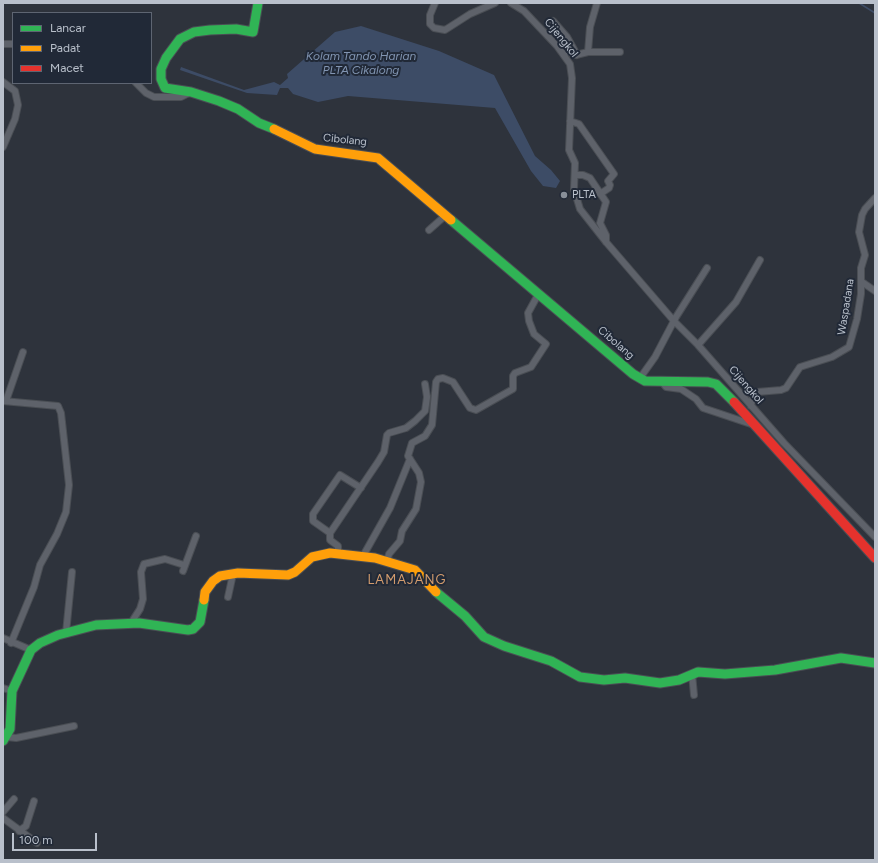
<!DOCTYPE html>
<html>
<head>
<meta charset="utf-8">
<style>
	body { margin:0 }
	#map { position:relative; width:878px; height:863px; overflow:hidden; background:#2e333c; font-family:Figtree,sans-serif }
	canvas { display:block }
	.frame { position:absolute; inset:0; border:4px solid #b9c0cb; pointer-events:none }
	.legend { position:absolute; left:12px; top:12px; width:140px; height:72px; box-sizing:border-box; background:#212937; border:1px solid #5e6572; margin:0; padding:5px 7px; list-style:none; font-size:12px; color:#b9c0cb }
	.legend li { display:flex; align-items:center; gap:8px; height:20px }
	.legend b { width:20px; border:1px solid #5e6572 }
	.scale { position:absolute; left:12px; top:833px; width:85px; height:18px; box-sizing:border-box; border:2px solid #b9c0cb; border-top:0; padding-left:5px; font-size:12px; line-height:14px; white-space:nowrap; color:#b9c0cb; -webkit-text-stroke:3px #212937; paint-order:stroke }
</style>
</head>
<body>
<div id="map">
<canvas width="878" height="863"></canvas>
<div class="frame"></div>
<ul class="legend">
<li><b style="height:5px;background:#30b455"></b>Lancar</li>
<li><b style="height:5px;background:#ff9f0a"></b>Padat</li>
<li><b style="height:5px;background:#e5322d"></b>Macet</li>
</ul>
<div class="scale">100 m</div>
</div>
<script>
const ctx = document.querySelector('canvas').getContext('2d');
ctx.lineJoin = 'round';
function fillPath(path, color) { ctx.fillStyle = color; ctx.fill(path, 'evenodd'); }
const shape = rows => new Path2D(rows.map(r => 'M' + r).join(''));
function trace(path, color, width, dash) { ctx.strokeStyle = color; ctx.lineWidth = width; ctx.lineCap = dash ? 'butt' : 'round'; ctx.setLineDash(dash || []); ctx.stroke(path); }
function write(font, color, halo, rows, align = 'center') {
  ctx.font = font + ' Figtree,sans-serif'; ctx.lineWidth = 4; ctx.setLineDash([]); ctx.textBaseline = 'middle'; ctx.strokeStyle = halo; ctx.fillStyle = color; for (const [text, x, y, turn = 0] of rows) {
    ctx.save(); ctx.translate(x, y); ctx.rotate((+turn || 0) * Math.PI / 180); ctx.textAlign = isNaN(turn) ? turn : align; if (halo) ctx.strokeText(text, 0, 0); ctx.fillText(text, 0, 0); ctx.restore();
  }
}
const water = shape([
	[361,26,439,51,494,75,535,156,551,170,560,181,556,188,543,186,531,171,495,108,348,96,318,102,293,94,288,88,280,88,277,95,247,93,180,70,181,67,244,90,274,82,280,85,288,78,287,74,335,32]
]);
const stream = shape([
	[859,3,875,13]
]);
const street = shape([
	[435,3,430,15,430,24,434,28,445,30,470,14,495,3],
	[511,3,524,11,557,46,570,64,572,78,569,150,575,163,574,189,580,209,606,242,674,321,698,345,784,443,875,537],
	[553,21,567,37,577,55],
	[3,44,13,44],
	[561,50,576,55,588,52,620,52],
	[588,52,590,27,597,3],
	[3,82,15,91,18,105,15,119,3,147],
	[136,83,146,93,154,97,181,97,191,92],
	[570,121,579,124,614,174,608,181,610,185,609,188,600,194],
	[575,175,583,175,590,178,606,202,600,223,606,235,606,242],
	[429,230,446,215],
	[862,282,875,291],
	[698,345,736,302,760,260],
	[640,378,655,357,676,317,707,268],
	[662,382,666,387,681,389,696,399,703,408,754,425],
	[3,401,58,406,61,413,69,485,66,512,57,534,40,565,34,587,11,643],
	[6,401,23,352],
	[751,406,753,395,757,392,781,390,786,388,800,367,832,357,849,347,857,319,861,294,861,268,865,255,859,232,862,215,865,209,875,198],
	[330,533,313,521,313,514,340,475,361,488],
	[338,553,338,546,330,540,330,533,378,462,384,452,387,435,389,433,406,428,415,421,425,411,427,397,425,384],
	[363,556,390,508,410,459],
	[387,561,389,554,400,541,402,531,416,509,421,482,419,473,408,456,412,443,425,436,432,425,436,382,438,379,443,378,453,382,470,408,476,410,513,389,513,376,515,373,531,367,546,344,534,334,529,321,528,313,539,293],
	[183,571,196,536],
	[228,597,233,574],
	[131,623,140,609,143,599,141,572,144,564,165,559,184,565],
	[66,633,72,572],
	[3,638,31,650],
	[692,674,694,695],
	[3,688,12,691],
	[7,737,16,738,74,726],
	[3,812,14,799],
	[3,818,37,843],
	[19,831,26,826,34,801]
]);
const fast = shape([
	[258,3,253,32,236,29,210,30,194,32,180,39,166,58,161,69,161,79,165,88,191,92,219,101,238,109,259,123,274,129],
	[451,220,633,374,645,381,708,382,716,384,734,402],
	[436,592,465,616,484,637,504,646,551,661,580,677,604,680,625,678,660,683,679,680,698,672,725,674,775,670,841,658,875,663],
	[3,741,10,729,12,691,31,650,40,643,58,635,96,625,139,623,188,630,193,629,200,622,204,600]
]);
const slow = shape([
	[274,129,315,149,378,158,451,220],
	[204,600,205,592,213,581,220,576,238,573,288,575,295,572,312,557,330,553,375,558,415,570,436,592]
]);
const jam = shape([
	[734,402,875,558]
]);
const markers = [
	[564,195,4,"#888f99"]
];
const streetNames = [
	["Cijengkol",561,38,51],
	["Cibolang",345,140,6],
	["Waspadana",846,307,-81],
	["Cibolang",616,343,41],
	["Cijengkol",746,385,49]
];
const poiNames = [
	["PLTA",572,195]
];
const waterNames = [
	["Kolam Tando Harian",361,56],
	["PLTA Cikalong",361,70]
];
const quarterNames = [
	["LAMAJANG",407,580]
];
fillPath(water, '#3d4c66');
trace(stream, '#3d4c66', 1.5);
trace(street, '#4a4e54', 8);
trace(fast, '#4a4e54', 11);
trace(slow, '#4a4e54', 11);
trace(jam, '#4a4e54', 11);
trace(street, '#5e626a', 6);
trace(fast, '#30b455', 9);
trace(slow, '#ff9f0a', 9);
trace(jam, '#e5322d', 9);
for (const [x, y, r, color] of markers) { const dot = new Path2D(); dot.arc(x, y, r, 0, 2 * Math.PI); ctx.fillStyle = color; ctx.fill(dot); trace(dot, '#212937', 1.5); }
write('11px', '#b9c0cb', '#212937', streetNames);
write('11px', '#b9c0cb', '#212937', poiNames, 'left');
write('italic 12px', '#8295b2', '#212937', waterNames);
ctx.letterSpacing = '1px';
write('13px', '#d39c6d', '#212937', quarterNames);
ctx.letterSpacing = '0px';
</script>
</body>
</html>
